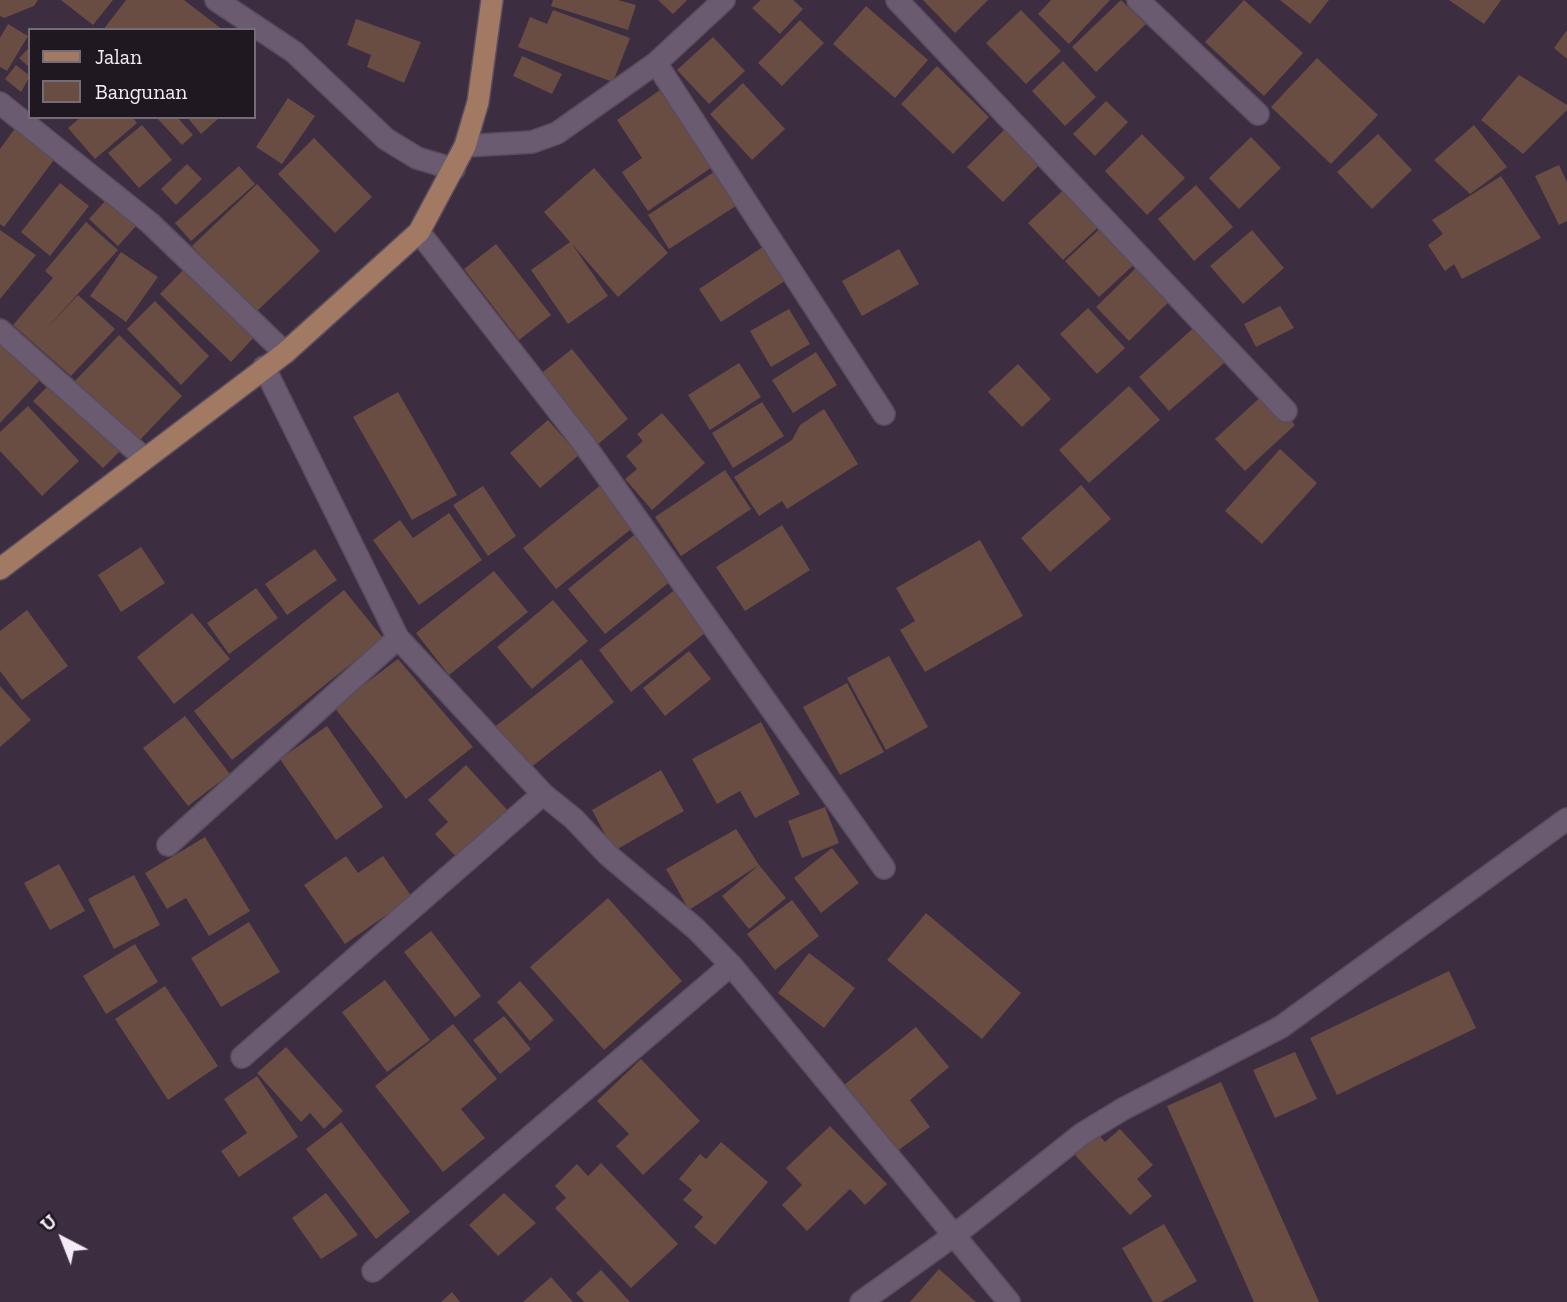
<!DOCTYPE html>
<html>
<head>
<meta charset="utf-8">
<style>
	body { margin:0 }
	#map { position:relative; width:1567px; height:1302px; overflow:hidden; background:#3c2d41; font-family:"Zilla Slab",serif }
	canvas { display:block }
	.legend { position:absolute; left:28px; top:28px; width:228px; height:91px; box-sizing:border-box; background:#1f1821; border:2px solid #746c77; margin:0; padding:9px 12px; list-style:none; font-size:21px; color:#f4ebf8 }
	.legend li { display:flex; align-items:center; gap:14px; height:35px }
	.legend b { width:35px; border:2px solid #746c77 }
	.north { position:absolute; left:28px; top:1204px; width:70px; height:70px; -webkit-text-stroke:5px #1f1821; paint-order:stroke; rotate:318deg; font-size:19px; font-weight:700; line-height:28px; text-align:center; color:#f4ebf8 }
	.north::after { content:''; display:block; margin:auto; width:24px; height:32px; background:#f4ebf8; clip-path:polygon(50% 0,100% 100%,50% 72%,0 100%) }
</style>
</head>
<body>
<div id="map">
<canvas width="1567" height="1302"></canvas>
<ul class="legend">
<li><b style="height:9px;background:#a27a64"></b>Jalan</li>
<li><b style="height:19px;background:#694d43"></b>Bangunan</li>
</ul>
<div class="north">U</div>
</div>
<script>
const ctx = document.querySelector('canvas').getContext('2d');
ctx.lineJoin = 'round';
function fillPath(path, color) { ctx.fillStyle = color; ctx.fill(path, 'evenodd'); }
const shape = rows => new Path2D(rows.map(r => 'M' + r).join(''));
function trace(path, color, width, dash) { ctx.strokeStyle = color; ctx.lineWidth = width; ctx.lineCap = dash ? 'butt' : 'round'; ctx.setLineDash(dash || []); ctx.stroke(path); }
const building = shape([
	[0,0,38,0,34,6,4,18,0,16],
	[61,0,113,0,93,25],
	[126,0,184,0,223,30,103,30],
	[553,0,618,0,636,5,628,30,551,6],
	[658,0,687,0,673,14],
	[761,0,793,0,803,9,780,34,752,8],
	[923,0,988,0,955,33],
	[1051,0,1110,0,1069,44,1038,14],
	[1121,0,1146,24,1096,72,1072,47],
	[1244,0,1303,53,1264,96,1205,42],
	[1280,0,1329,0,1310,24],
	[1449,0,1501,0,1484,24],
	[866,6,928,60,895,98,833,44],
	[553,10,630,38,613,82,518,47,530,17,547,24],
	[1021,10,1061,51,1026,84,986,43],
	[356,19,421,42,404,83,367,67,371,55,347,45],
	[800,20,824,43,782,86,758,63],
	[8,24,28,36,7,71,0,67,0,38],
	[1567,30,1567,59,1554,48],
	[713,37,745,71,709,104,677,70],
	[30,47,30,68,19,58],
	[522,56,562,74,552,94,513,76],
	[1317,58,1378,115,1331,164,1271,107],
	[1063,61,1096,97,1065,126,1032,91],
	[16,65,30,76,21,92,5,79],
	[937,66,989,117,953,154,901,104],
	[1519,75,1567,105,1567,110,1523,154,1481,120],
	[743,83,785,129,752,160,710,114],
	[663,88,715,165,648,211,622,172,642,158,617,120],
	[288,98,315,116,282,164,256,147],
	[1106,101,1128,122,1095,156,1073,134],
	[81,117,132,117,137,123,95,159,68,128],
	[156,117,177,117,193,135,182,145],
	[187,117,220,117,201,134],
	[142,125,172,160,139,188,108,153],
	[1474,125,1507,167,1470,194,1434,160],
	[16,127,56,157,4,227,0,224,0,149],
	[1004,130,1039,165,1003,202,967,167],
	[1142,134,1185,178,1147,215,1105,171],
	[1378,134,1412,170,1372,209,1337,172],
	[1251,137,1281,168,1239,209,1209,178],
	[314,138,372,197,335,233,278,174],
	[187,164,202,179,176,205,161,189],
	[1559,165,1567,182,1567,221,1559,225,1535,176],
	[239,166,255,184,191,241,175,223],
	[594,168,668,253,618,297,572,244,608,296,568,324,531,270,570,242,544,212],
	[717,170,739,204,669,249,648,215],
	[1501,176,1541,238,1462,279,1454,264,1445,271,1428,245,1443,234,1432,220],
	[60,183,89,206,50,256,21,232],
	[1071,183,1106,220,1063,260,1028,223],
	[257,184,320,251,255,313,192,246],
	[1196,185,1233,227,1194,261,1158,219],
	[107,199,136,226,118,246,89,219],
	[86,222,118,250,44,331,78,295,115,329,71,376,13,325,53,278,45,271],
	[1107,222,1141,258,1099,297,1065,261],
	[0,230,36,255,0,299],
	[1252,230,1284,268,1243,304,1210,266],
	[769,243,791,277,721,322,699,289],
	[496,244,551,315,519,340,464,269],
	[899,249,919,284,862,316,842,281],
	[121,252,158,277,126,322,90,296],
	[1143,261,1176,295,1129,341,1096,307],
	[185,268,256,335,231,362,160,294],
	[155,301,209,356,181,385,127,329],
	[1280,306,1294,328,1256,347,1244,324],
	[1088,308,1125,348,1097,374,1060,334],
	[789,309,810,344,771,367,750,331],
	[1199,323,1231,357,1169,411,1139,377],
	[119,335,182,396,137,443,74,382],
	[0,338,42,378,0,423],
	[572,349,628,419,597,445,539,375],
	[816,352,837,385,793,413,772,380],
	[739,363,761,397,710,430,688,395],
	[1018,364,1051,399,1022,427,988,392],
	[52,382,122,449,103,468,33,401],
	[1129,386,1160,420,1089,483,1059,450],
	[398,392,457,495,412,520,353,417],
	[1266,392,1295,425,1245,471,1215,439],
	[762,402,784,436,733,468,712,433],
	[28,406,79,461,42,496,0,451,0,432],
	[824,409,858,464,787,509,782,501,759,516,734,477,792,440,800,425],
	[662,413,705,463,652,510,625,479,637,469,626,456,643,441,637,434],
	[548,420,579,455,540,488,510,453],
	[1280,449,1317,483,1262,544,1225,511],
	[725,470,751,509,681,556,655,517],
	[602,484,635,526,556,589,523,548],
	[1081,485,1111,519,1050,572,1021,538],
	[483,486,516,536,488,556,453,505],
	[449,513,482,560,419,605,373,540,400,520,413,538],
	[782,525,810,570,745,611,716,567],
	[634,535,672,580,605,634,568,589],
	[980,540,1023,616,925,672,900,630,915,621,896,588],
	[141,547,165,583,121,612,98,575],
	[315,549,337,580,287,615,265,584],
	[494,571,528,612,449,675,416,633],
	[256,588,278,618,229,654,207,623],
	[677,588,710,629,631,692,599,650],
	[344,590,383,638,232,760,194,711],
	[553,600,588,641,532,689,497,647],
	[27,610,68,666,22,700,0,671,0,631],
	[192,613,230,659,174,704,137,657],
	[689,651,711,679,665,716,643,688],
	[889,656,928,727,886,750,847,678],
	[398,659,473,747,406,799,334,707],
	[581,659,614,702,525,772,492,729],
	[847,683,884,752,840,775,803,707],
	[0,686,31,720,0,747],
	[185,716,230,774,188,806,143,748],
	[761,722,800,794,755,818,740,791,717,804,692,759],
	[327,726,383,807,336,840,280,759],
	[466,765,510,813,459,860,435,834,448,822,428,800],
	[661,770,684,811,614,851,592,810],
	[825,807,839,843,802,858,788,821],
	[736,829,759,865,689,910,666,869],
	[205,837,250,911,209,936,186,898,167,909,145,873],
	[832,848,859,883,821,913,794,878],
	[346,856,358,873,383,856,412,897,345,944,304,885],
	[59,864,85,911,50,930,24,883],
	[759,865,786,898,749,929,722,896],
	[134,875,160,925,114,949,88,899],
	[608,898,682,981,604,1050,530,967],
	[792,900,819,936,775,970,747,934],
	[926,913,1021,993,982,1039,887,960],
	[249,922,280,972,221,1007,191,958],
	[431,931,481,996,455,1017,404,952],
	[135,944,158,982,106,1014,83,976],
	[809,953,855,988,824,1028,778,993],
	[1449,971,1476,1028,1337,1095,1310,1038],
	[385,980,430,1040,387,1072,342,1012],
	[520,981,554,1020,530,1041,497,1002],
	[165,986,218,1066,168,1100,115,1019],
	[504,1016,531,1049,500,1074,473,1040],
	[453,1024,497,1079,461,1109,485,1138,443,1172,375,1086],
	[916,1027,949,1067,910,1100,930,1127,896,1152,844,1085],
	[286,1047,343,1111,324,1129,310,1113,301,1122,257,1073],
	[1295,1052,1317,1099,1275,1118,1253,1070],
	[641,1059,700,1121,643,1175,616,1146,629,1134,597,1101],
	[257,1076,298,1137,239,1177,221,1151,247,1133,224,1099],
	[1221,1082,1319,1302,1254,1302,1167,1106],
	[341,1122,410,1212,376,1239,306,1149],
	[830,1126,887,1184,865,1205,850,1189,807,1231,782,1205,802,1185,786,1168],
	[1120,1129,1153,1165,1137,1179,1152,1196,1130,1215,1075,1155,1098,1134,1105,1142],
	[721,1142,768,1182,715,1245,694,1227,703,1217,683,1200,692,1190,679,1179,700,1154,706,1159],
	[601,1163,678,1244,631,1288,555,1208,566,1198,555,1186,577,1164,588,1176],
	[326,1193,358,1235,321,1259,292,1218],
	[504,1193,536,1223,498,1256,469,1225],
	[1164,1224,1197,1281,1161,1302,1153,1302,1122,1248],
	[939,1269,976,1302,910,1302],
	[601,1270,630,1302,584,1302,576,1293],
	[551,1277,573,1302,523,1302],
	[452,1292,460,1302,441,1302]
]);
const minor = shape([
	[216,0,294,52,386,139,417,158,454,169],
	[897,0,1286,411],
	[1138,0,1258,114],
	[656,63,884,414],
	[0,103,150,223,285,353],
	[465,146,532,142,557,133,656,63,724,0],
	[419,232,584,444,884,868],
	[0,330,144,458],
	[264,367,398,638,543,794,574,819,608,855,696,929,731,965,1009,1302],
	[168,845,398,638],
	[242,1057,543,794],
	[373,1271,731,965],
	[861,1302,956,1234,1082,1134,1123,1109,1281,1027,1567,819]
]);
const major = shape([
	[0,569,285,353,419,232,465,146,478,102,492,0]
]);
fillPath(building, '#694d43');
trace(minor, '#594d5e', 24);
trace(major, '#594d5e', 24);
trace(minor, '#6b5b71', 21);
trace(major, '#a27a64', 21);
</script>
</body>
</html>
